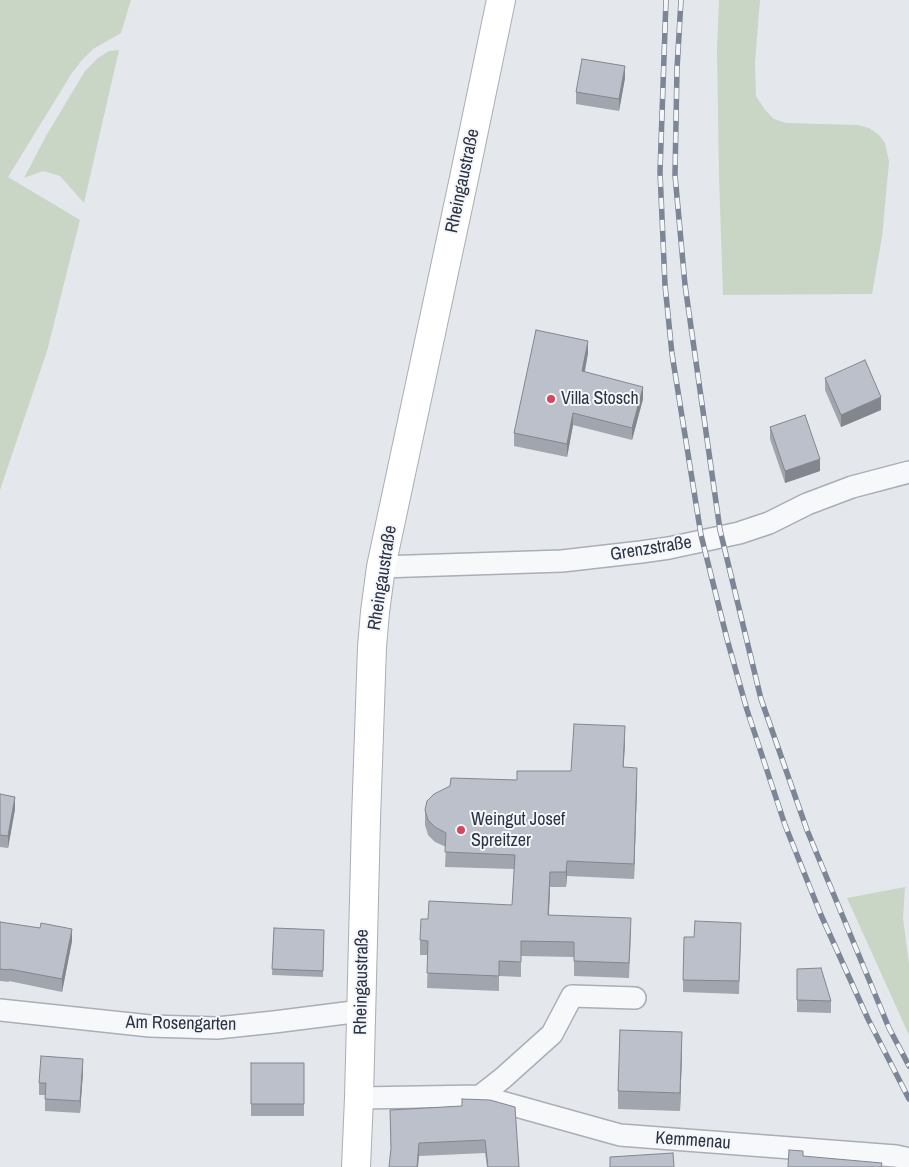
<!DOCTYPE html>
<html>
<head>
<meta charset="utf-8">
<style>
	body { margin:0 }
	canvas { display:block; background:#e4e7ec }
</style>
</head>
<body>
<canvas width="909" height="1167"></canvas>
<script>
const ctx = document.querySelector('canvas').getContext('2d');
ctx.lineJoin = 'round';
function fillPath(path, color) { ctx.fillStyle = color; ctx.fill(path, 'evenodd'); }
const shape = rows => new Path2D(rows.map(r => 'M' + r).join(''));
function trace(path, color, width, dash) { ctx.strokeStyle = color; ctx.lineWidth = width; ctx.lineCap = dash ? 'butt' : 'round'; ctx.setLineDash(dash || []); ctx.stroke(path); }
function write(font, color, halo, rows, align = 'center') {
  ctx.font = font + ' "Archivo Narrow",sans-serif'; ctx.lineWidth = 4; ctx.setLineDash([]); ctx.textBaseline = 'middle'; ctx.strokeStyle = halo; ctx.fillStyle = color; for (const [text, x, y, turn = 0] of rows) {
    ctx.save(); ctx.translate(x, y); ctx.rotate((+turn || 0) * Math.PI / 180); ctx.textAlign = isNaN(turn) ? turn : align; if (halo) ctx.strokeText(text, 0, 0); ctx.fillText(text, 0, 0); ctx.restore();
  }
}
const green = shape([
	[0,0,131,0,121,33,93,49,82,60,72,73,8,177,80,220,47,351,0,490],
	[719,0,760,0,755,63,756,96,765,110,774,119,786,123,858,125,869,128,879,135,885,143,889,162,882,237,872,294,723,295,719,177,717,49],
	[119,50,84,203,60,176,43,171,24,178,46,136,85,71,98,58,109,51],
	[905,887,903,918,909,964,909,1035,847,898]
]);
const street = shape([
	[381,567,562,561,641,552,669,548,739,533,769,523,807,504,852,487,909,472],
	[0,1010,150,1026,217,1028,274,1022,361,1011],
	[480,1096,503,1078,552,1034,572,996,635,998],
	[359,1098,480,1096,620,1135,896,1156,905,1158,909,1161]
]);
const secondary = shape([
	[356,1167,359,1098,366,820,372,647,375,612,381,567,463,183,501,0]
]);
const rail = shape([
	[666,0,660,172,665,285,672,354,701,535,727,639,747,710,785,825,821,915,868,1019,909,1099],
	[681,0,677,69,675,175,685,285,720,530,761,699,807,830,889,1028,909,1066]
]);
const wall = shape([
	[625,78,619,111,576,104,576,92],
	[588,353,585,372,643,399,632,440,573,425,567,457,514,446,514,433],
	[825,378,881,410,841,427,825,390],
	[770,427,820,471,785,483,770,439],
	[625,741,623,767,637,783,634,879,567,876,566,887,550,887,549,915,631,933,629,978,574,976,574,957,521,956,521,977,499,976,499,991,427,988,428,955,420,955,420,940,428,919,512,905,514,869,445,867,446,847,435,842,428,835,425,825,425,810,517,780,571,771],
	[0,794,15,809,8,848,0,847],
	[0,922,72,941,62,992,9,981,9,982,0,981],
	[274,928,324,930,323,977,272,975],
	[741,935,739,994,683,992,683,980],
	[797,969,831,1001,831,1013,797,1012],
	[682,1050,680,1111,618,1109,618,1091],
	[251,1063,304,1063,304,1116,251,1116],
	[83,1072,80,1113,45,1111,45,1095,39,1095,39,1083],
	[462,1106,519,1167,487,1167,485,1153,419,1156,391,1151,390,1110]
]);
const shadedWall = shape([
	[625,66,625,78,619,111,619,99],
	[588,341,588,353,582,383,582,371],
	[643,387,643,399,632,440,632,428],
	[881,397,881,410,841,427,841,415],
	[573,413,573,425,567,457,567,444],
	[820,459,820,471,785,483,785,471],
	[625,726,625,741,623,782,623,767],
	[637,768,637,783,634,879,634,864],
	[15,797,15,809,8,848,8,836],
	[567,861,567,876,566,887,566,872],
	[550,872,550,887,548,930,548,915],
	[72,929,72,941,62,992,62,979],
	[682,1032,682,1050,680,1111,680,1093],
	[83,1059,83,1072,80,1113,80,1101],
	[419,1143,419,1156,418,1167,417,1167]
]);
const building = shape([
	[582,59,625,66,619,99,576,92,582,59],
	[536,330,588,341,582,371,643,387,632,428,573,413,567,444,514,433,536,330],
	[865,360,881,397,841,415,825,378,865,360],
	[805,415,820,459,785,471,770,427,805,415],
	[574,724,625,726,623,767,637,768,634,864,567,861,566,872,550,872,548,915,631,918,629,963,574,961,574,942,521,941,521,962,499,961,499,976,427,973,428,941,420,940,421,919,428,919,429,901,512,905,515,855,445,852,446,833,435,827,428,820,425,810,427,801,434,794,450,786,451,778,517,780,517,771,571,771,574,724],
	[0,794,15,797,8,836,0,835,0,794],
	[695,921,741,923,739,981,683,980,684,937,694,937,695,921],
	[0,922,40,928,41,923,72,929,62,979,9,969,9,970,0,969,0,922],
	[274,928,324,930,323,971,272,969,274,928],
	[821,968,831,1001,797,1000,797,969,821,968],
	[620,1030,682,1032,680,1093,618,1091,620,1030],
	[41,1056,83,1059,80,1101,45,1099,46,1083,39,1083,41,1056],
	[251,1063,304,1063,304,1104,251,1104,251,1063],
	[462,1099,490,1100,515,1107,519,1167,488,1167,485,1140,419,1143,417,1167,389,1167,391,1148,390,1110,462,1106,462,1099],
	[789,1150,803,1151,803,1156,882,1163,881,1167,788,1167,789,1150],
	[673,1153,674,1167,610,1167,610,1157,673,1153]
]);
const markers = [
	[551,399,5,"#d1495b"],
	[461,830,5,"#d1495b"]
];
const streetNames = [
	["Rheingaustraße",463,181,-78],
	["Grenzstraße",651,549,-9],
	["Rheingaustraße",383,578,-81],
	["Rheingaustraße",362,982,-89],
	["Am Rosengarten",181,1024,1],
	["Kemmenau",693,1141,4]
];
const poiNames = [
	["Villa Stosch",561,399],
	["Weingut Josef",471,820],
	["Spreitzer",471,841]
];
fillPath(green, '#c9d6c5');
trace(street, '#a9aeb7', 24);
trace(secondary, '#a9aeb7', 30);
trace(street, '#f7f8fa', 21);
trace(secondary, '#fff', 28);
trace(rail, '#7d8696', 5.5);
trace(rail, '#f4f6f9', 4, [11]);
fillPath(wall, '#a1a5ae');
fillPath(shadedWall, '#83868d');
fillPath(building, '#bbc0ca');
trace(building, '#83868d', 1);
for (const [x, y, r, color] of markers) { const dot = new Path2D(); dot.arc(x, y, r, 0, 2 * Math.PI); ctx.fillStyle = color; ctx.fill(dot); trace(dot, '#f4f6f9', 2); }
write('18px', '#2b3445', '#f4f6f9', streetNames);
write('18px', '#2b3445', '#f4f6f9', poiNames, 'left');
</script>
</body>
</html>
